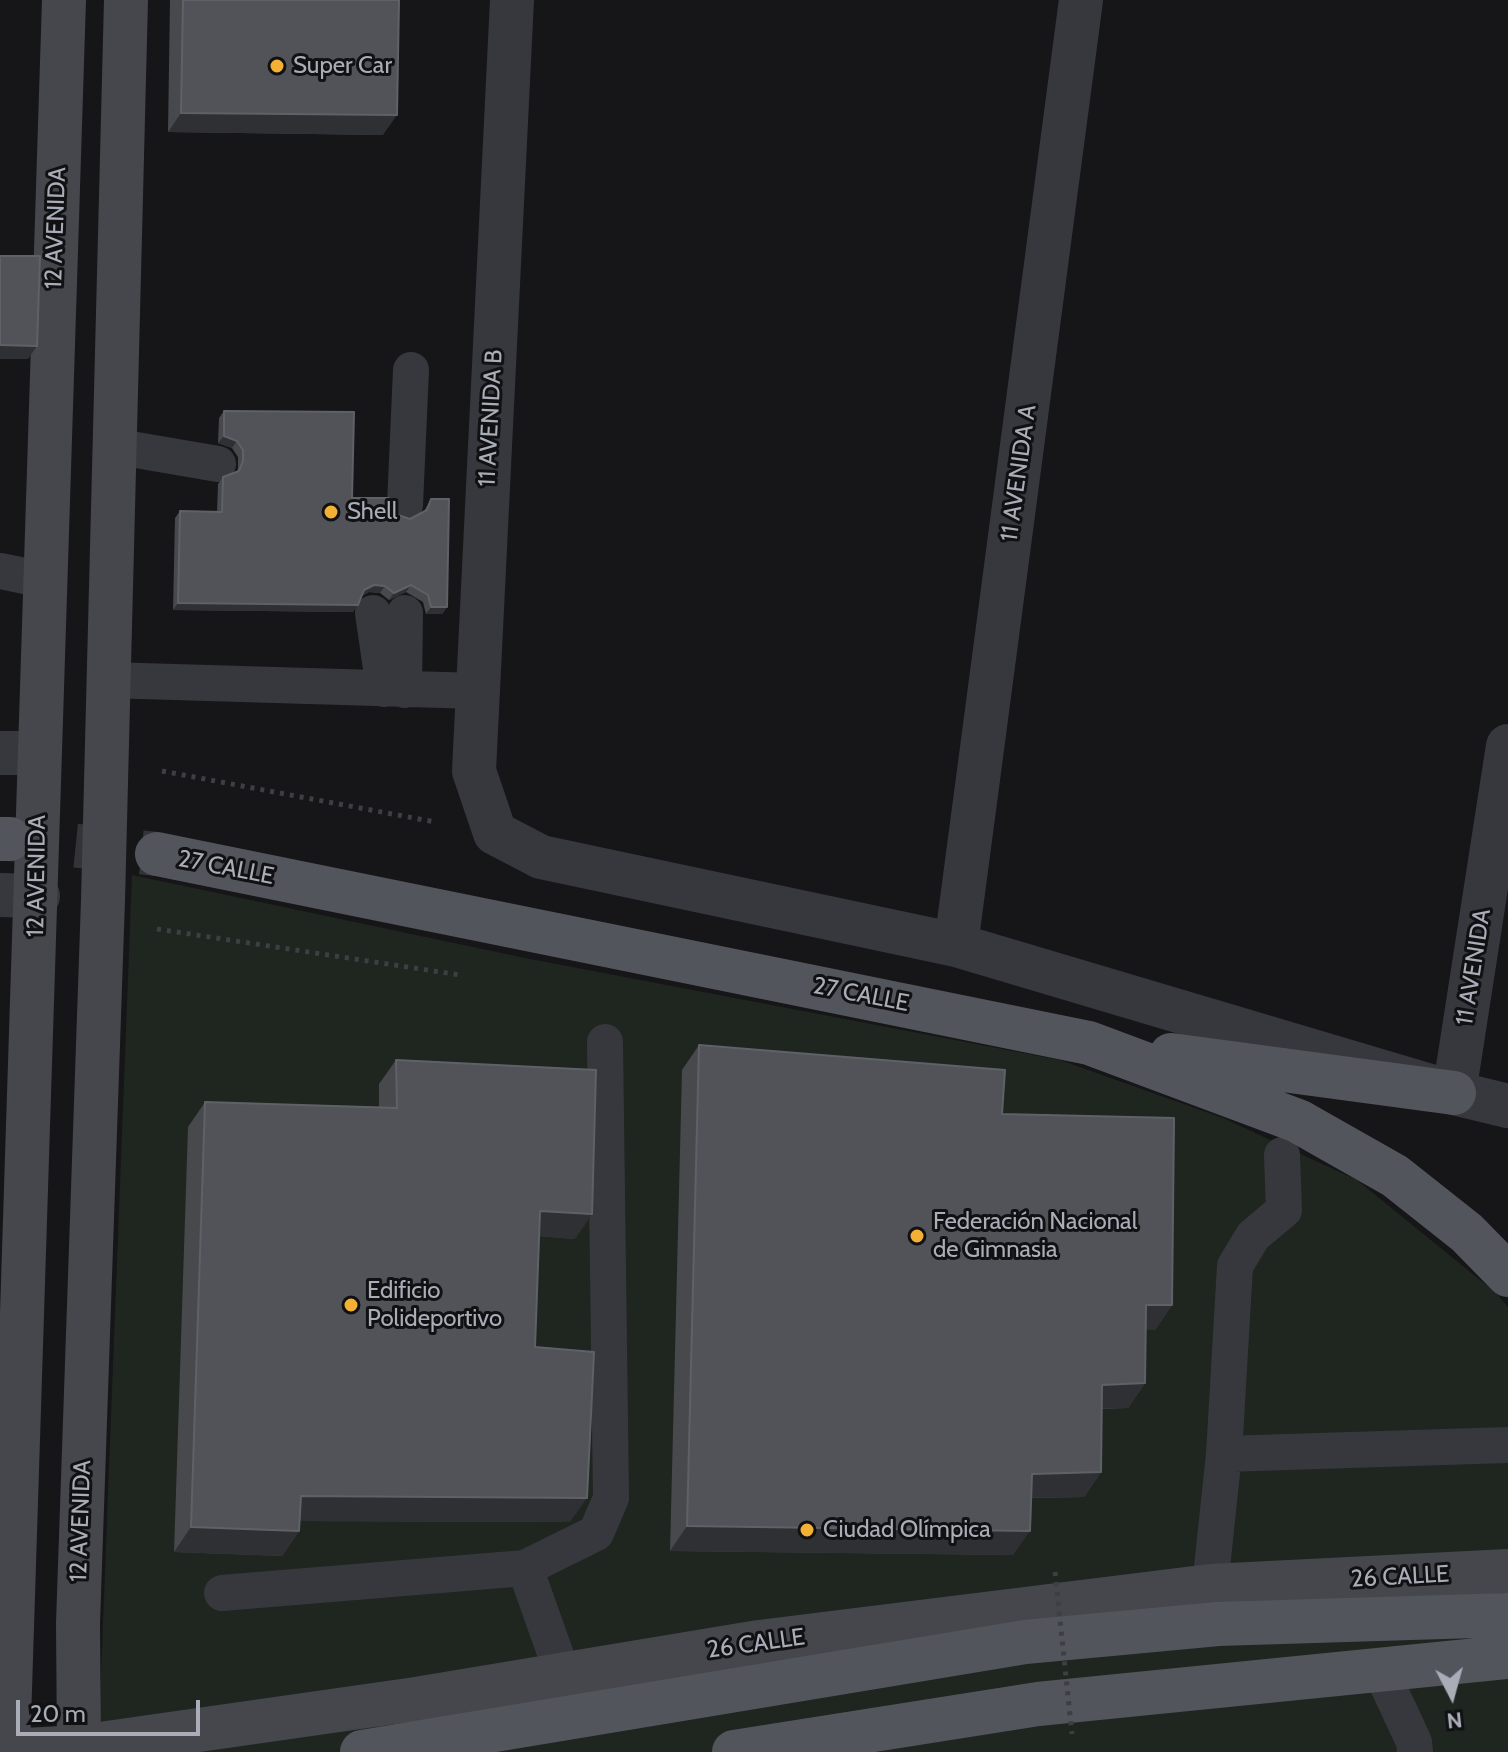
<!DOCTYPE html>
<html>
<head>
<meta charset="utf-8">
<style>
	body { margin:0 }
	#map { position:relative; width:1508px; height:1752px; overflow:hidden; background:#161618; font-family:Cabin,sans-serif }
	canvas { display:block }
	.north { position:absolute; left:1412px; top:1656px; width:80px; height:80px; -webkit-text-stroke:6px #111113; paint-order:stroke; rotate:174deg; font-size:22px; font-weight:700; line-height:32px; text-align:center; color:#a8adb8 }
	.north::after { content:''; display:block; margin:auto; width:28px; height:36px; background:#a8adb8; clip-path:polygon(50% 0,100% 100%,50% 72%,0 100%) }
	.scale { position:absolute; left:16px; top:1700px; width:184px; height:36px; box-sizing:border-box; border:4px solid #a8adb8; border-top:0; padding-left:10px; font-size:24px; line-height:28px; white-space:nowrap; color:#a8adb8; -webkit-text-stroke:6px #111113; paint-order:stroke }
</style>
</head>
<body>
<div id="map">
<canvas width="1508" height="1752"></canvas>
<div class="north">N</div>
<div class="scale">20 m</div>
</div>
<script>
const ctx = document.querySelector('canvas').getContext('2d');
ctx.lineJoin = 'round';
function fillPath(path, color) { ctx.fillStyle = color; ctx.fill(path, 'evenodd'); }
const shape = rows => new Path2D(rows.map(r => 'M' + r).join(''));
function trace(path, color, width, dash) { ctx.strokeStyle = color; ctx.lineWidth = width; ctx.lineCap = dash ? 'butt' : 'round'; ctx.setLineDash(dash || []); ctx.stroke(path); }
function write(font, color, halo, rows, align = 'center') {
  ctx.font = font + ' Cabin,sans-serif'; ctx.lineWidth = 6; ctx.setLineDash([]); ctx.textBaseline = 'middle'; ctx.strokeStyle = halo; ctx.fillStyle = color; for (const [text, x, y, turn = 0] of rows) {
    ctx.save(); ctx.translate(x, y); ctx.rotate((+turn || 0) * Math.PI / 180); ctx.textAlign = isNaN(turn) ? turn : align; if (halo) ctx.strokeText(text, 0, 0); ctx.fillText(text, 0, 0); ctx.restore();
  }
}
const green = shape([
	[132,875,525,958,1060,1060,1223,1118,1357,1180,1496,1293,1508,1307,1508,1752,98,1752]
]);
const primaryTunnel = shape([
	[10,839,157,854]
]);
const path = shape([
	[162,771,435,822],
	[157,929,460,975]
]);
const service = shape([
	[113,446,218,464],
	[405,505,411,370],
	[0,571,44,580],
	[373,613,384,689],
	[107,680,477,691],
	[404,690,405,613],
	[1224,1454,1508,1445],
	[1210,1586,1224,1454,1235,1266,1253,1236,1284,1210,1282,1155],
	[222,1593,525,1568],
	[1380,1669,1414,1742,1415,1752],
	[563,1675,525,1568,596,1533,611,1498,605,1042]
]);
const minor = shape([
	[512,0,474,771,495,833,541,857,956,945,1454,1093,1508,1106],
	[0,753,39,753],
	[0,895,38,896],
	[956,945,1081,0],
	[1454,1093,1508,746]
]);
const secondary = shape([
	[64,0,8,1751,79,1747,416,1699,759,1642,1210,1586,1508,1571],
	[79,1747,78,1623,103,900,126,0]
]);
const primary = shape([
	[0,839,10,839],
	[157,854,1089,1043,1298,1121,1395,1176,1467,1233,1508,1275],
	[1171,1055,1454,1093],
	[362,1752,1025,1642,1218,1624,1508,1615],
	[734,1752,1038,1704,1508,1657]
]);
const pathBridge = shape([
	[1055,1572,1072,1734]
]);
const wall = shape([
	[170,0,399,0,383,135,168,132],
	[224,411,352,498,410,519,424,511,431,499,447,607,442,614,426,614,423,602,406,592,389,600,380,593,369,592,362,596,353,612,173,610,175,518,180,511,217,512,218,484,223,477,237,472,238,468,238,457,232,448,218,443,219,418],
	[699,1045,1002,1114,1172,1305,1155,1330,1146,1329,1145,1383,1128,1408,1102,1409,1101,1472,1084,1497,1031,1498,1013,1555,670,1551,682,1070],
	[396,1060,575,1239,539,1236,535,1347,570,1522,299,1521,299,1531,282,1556,174,1552,188,1127,205,1102,379,1107,379,1084]
]);
const shadedWall = shape([
	[181,113,397,115,383,135,168,132],
	[0,345,37,346,28,359,0,359],
	[224,436,237,441,232,448,218,443],
	[374,585,385,586,380,593,369,592,359,597,364,590],
	[411,585,406,592,389,600,394,593],
	[178,603,358,605,353,612,173,610],
	[431,607,447,607,442,614,426,614],
	[540,1211,592,1214,575,1239,523,1235],
	[1146,1305,1172,1305,1155,1330,1129,1329],
	[1145,1383,1128,1408,1085,1409,1102,1385],
	[1101,1472,1084,1497,1015,1498,1032,1474],
	[301,1496,587,1498,570,1522,284,1521],
	[687,1526,1030,1531,1013,1555,670,1551],
	[191,1527,299,1531,282,1556,174,1552]
]);
const building = shape([
	[183,0,399,0,397,115,181,113,183,0],
	[0,256,40,256,37,346,0,345,0,256],
	[224,411,354,412,352,498,389,498,398,515,410,519,427,510,431,499,449,499,447,607,431,607,428,595,411,585,394,593,385,586,374,585,364,590,358,605,178,603,180,511,222,512,223,477,239,471,243,461,243,450,237,441,224,436,224,411],
	[699,1045,1005,1070,1002,1114,1174,1118,1172,1305,1146,1305,1145,1383,1102,1385,1101,1472,1032,1474,1030,1531,687,1526,699,1045],
	[396,1060,596,1070,592,1214,540,1211,535,1347,594,1352,587,1498,301,1496,299,1531,191,1527,205,1102,397,1108,396,1060]
]);
const markers = [
	[277,66,8,"#f2b134"],
	[331,512,8,"#f2b134"],
	[917,1236,8,"#f2b134"],
	[351,1305,8,"#f2b134"],
	[807,1530,8,"#f2b134"]
];
const poiNames = [
	["Super Car",293,66],
	["Shell",347,512],
	["Federación Nacional",933,1222],
	["de Gimnasia",933,1250],
	["Edificio",367,1291],
	["Polideportivo",367,1319],
	["Ciudad Olímpica",823,1530]
];
const streetNames = [
	["12 AVENIDA",56,228,-88],
	["11 AVENIDA B",491,418,-87],
	["11 AVENIDA A",1019,473,-82],
	["27 CALLE",226,868,11],
	["12 AVENIDA",37,876,-89],
	["11 AVENIDA",1474,967,-81],
	["27 CALLE",861,995,11],
	["12 AVENIDA",81,1521,-88],
	["26 CALLE",1400,1577,-3],
	["26 CALLE",756,1644,-8]
];
fillPath(green, '#1e261f');
trace(primaryTunnel, '#333438', 44, [44, 22]);
trace(path, '#3d3f44', 5, [4, 6]);
trace(service, '#37383d', 36);
trace(minor, '#37383d', 44);
trace(secondary, '#45474d', 44);
trace(primary, '#53555c', 44);
trace(pathBridge, '#3d3f44', 5, [4, 6]);
fillPath(wall, '#47494d');
fillPath(shadedWall, '#2f3033');
fillPath(building, '#525359');
trace(building, '#5f6168', 2);
for (const [x, y, r, color] of markers) { const dot = new Path2D(); dot.arc(x, y, r, 0, 2 * Math.PI); ctx.fillStyle = color; ctx.fill(dot); trace(dot, '#111113', 3); }
write('24px', '#a8adb8', '#111113', poiNames, 'left');
write('24px', '#a8adb8', '#111113', streetNames);
</script>
</body>
</html>
